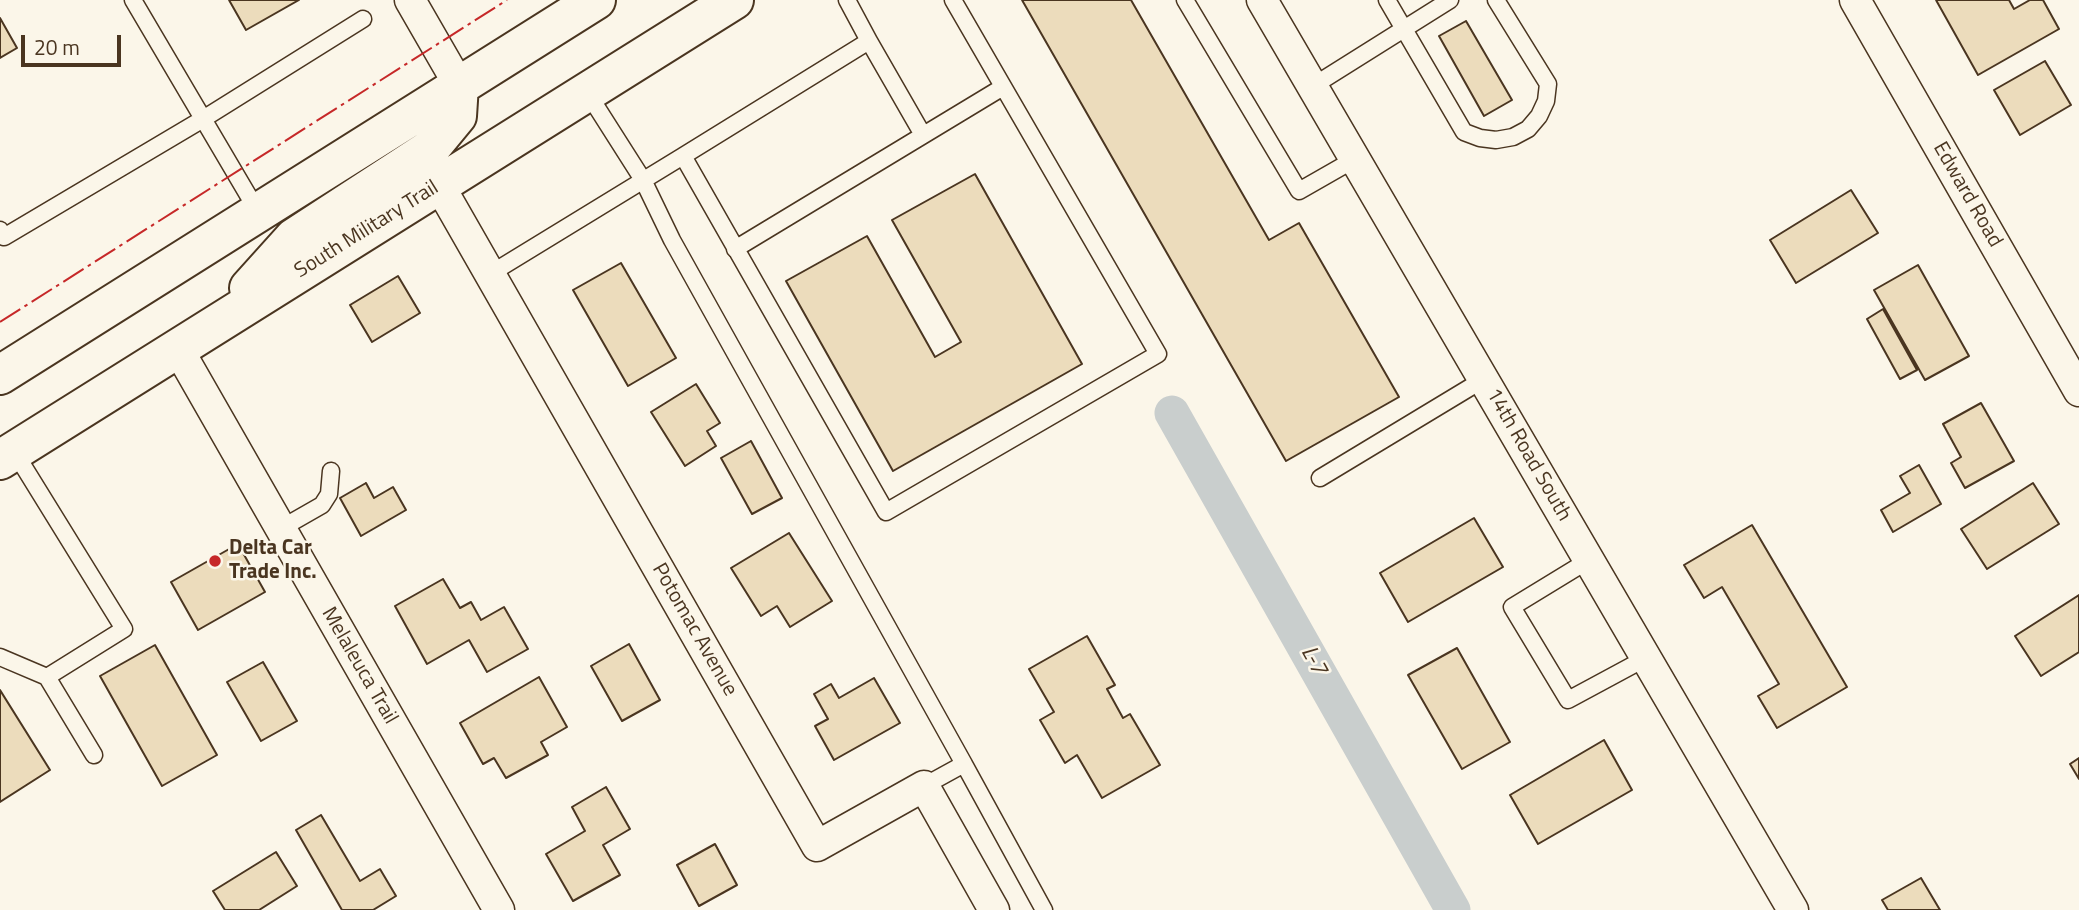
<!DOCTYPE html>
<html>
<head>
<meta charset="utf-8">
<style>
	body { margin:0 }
	#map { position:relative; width:2079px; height:910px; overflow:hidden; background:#fbf6e9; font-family:"Titillium Web",sans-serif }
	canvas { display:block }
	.scale { position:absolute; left:21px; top:35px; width:100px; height:32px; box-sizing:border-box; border:4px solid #4a3520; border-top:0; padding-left:9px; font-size:21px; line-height:24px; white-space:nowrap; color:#4a3520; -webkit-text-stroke:5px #fbf6e9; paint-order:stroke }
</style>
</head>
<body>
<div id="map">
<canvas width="2079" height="910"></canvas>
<div class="scale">20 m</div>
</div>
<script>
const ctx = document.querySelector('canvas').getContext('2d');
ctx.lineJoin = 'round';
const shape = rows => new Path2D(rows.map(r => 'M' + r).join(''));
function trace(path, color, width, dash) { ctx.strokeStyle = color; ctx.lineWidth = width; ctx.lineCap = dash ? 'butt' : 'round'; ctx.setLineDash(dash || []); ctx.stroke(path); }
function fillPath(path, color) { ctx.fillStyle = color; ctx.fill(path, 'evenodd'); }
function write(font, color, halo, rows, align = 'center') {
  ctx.font = font + ' "Titillium Web",sans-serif'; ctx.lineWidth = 5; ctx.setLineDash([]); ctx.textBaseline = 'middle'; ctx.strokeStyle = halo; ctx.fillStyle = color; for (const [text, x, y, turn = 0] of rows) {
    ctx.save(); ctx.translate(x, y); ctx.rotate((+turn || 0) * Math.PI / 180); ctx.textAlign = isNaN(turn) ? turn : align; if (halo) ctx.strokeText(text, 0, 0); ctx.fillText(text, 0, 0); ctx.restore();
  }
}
const canal = shape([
	[1172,413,1453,910]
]);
const building = shape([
	[229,0,299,0,246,30,229,0],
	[1022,0,1131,0,1269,240,1299,223,1399,397,1286,461,1022,0],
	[1936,0,2009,0,2014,9,2030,0,2043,0,2059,29,1978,75,1936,0],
	[0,18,17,48,0,58,0,18],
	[1466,21,1512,100,1484,116,1439,36,1466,21],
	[2045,61,2071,105,2020,135,1994,90,2045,61],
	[975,174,1082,364,893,471,786,281,867,236,935,357,961,342,892,220,975,174],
	[1851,190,1878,233,1796,283,1770,240,1851,190],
	[621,263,676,358,628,386,573,290,621,263],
	[1918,265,1969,356,1925,380,1874,290,1918,265],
	[398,276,420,313,372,342,350,305,398,276],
	[1883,309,1917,370,1900,379,1867,319,1883,309],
	[696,384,720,423,707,431,716,446,685,466,651,412,696,384],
	[1981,403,2014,461,1965,488,1951,463,1961,457,1943,424,1981,403],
	[751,441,782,498,752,514,721,458,751,441],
	[1919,465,1941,504,1893,532,1881,510,1910,493,1900,476,1919,465],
	[366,483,374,498,393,487,406,510,361,536,340,498,366,483],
	[2033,483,2059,524,1987,569,1961,529,2033,483],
	[1474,518,1503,567,1408,622,1380,573,1474,518],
	[1752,525,1847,687,1777,728,1758,696,1779,684,1722,587,1704,598,1684,565,1752,525],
	[789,533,832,601,790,627,777,606,761,616,731,568,789,533],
	[238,544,265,592,198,630,171,582,238,544],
	[443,579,460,608,471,602,481,620,504,607,528,649,487,672,469,640,427,664,395,606,443,579],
	[2079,595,2079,652,2041,676,2015,636,2079,595],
	[1087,636,1115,685,1107,689,1123,718,1130,714,1160,765,1102,798,1077,755,1065,763,1040,720,1054,712,1029,669,1087,636],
	[629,644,660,700,622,721,591,666,629,644],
	[155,645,217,755,162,786,100,676,155,645],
	[1457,648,1510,742,1462,769,1408,675,1457,648],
	[263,662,297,721,261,741,227,682,263,662],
	[539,677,567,727,541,742,548,755,506,778,494,758,483,764,460,723,539,677],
	[874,678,900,723,834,760,815,726,828,719,814,694,831,684,839,698,874,678],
	[0,690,50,770,0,802,0,690],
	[1604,740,1632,790,1538,844,1510,795,1604,740],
	[2079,758,2079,779,2070,764,2079,758],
	[606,787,630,829,603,845,620,875,573,901,546,854,585,831,572,807,606,787],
	[321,815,360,881,380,869,396,896,373,910,342,910,296,830,321,815],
	[715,844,737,885,699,906,677,865,715,844],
	[276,852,297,886,259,910,225,910,213,891,276,852],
	[1921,878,1940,910,1888,910,1882,900,1921,878]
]);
const service = shape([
	[133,0,258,212],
	[847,0,869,41,683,156,886,512,1158,354,953,0],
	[1185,0,1299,191,1355,159],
	[1387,0,1464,132,1480,138,1496,140,1513,137,1528,129,1539,116,1546,101,1548,84,1496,0],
	[869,41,923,135],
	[1313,86,1450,0],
	[587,92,643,180,672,240,964,764,924,786],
	[0,230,4,237,203,119,363,19],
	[735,249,1003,87],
	[490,274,683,156],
	[1320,478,1484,379],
	[280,529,322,505,329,494,331,471],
	[1589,560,1512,607,1568,700,1646,658],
	[0,657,47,677,124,629,14,451],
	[47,677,94,755],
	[964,764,1044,910]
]);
const minor = shape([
	[410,0,459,85],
	[1262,0,1793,910],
	[1855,0,2079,391],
	[439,185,817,846,924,786,994,910],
	[178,349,499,910]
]);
const primary = shape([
	[249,288,294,238,429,150,457,116,459,85],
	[0,375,596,0],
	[0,460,734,0]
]);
const power = shape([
	[0,322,507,0]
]);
const markers = [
	[215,561,7,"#c62828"]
];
const streetNames = [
	["Edward Road",1967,195,60],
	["South Military Trail",367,230,-32],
	["14th Road South",1528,455,60],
	["Potomac Avenue",694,630,60],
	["Melaleuca Trail",359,666,60]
];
const poiNames = [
	["Delta Car",229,549],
	["Trade Inc.",229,573]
];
const waterNames = [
	["L-7",1313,661,61]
];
trace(canal, '#c9cecd', 35);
fillPath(building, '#ecdcbc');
trace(building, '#4a3520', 2);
trace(service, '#4a3520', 19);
trace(minor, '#4a3520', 33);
trace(primary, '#4a3520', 42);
trace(service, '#fbf6e9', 16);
trace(minor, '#fbf6e9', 30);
trace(primary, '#fbf6e9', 38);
trace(power, '#c62828', 2, [24, 5, 3.5, 5]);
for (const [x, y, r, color] of markers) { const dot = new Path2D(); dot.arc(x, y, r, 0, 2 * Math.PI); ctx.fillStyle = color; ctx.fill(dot); trace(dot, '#fbf6e9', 2.5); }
write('21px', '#4a3520', '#fbf6e9', streetNames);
write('bold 21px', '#4a3520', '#fbf6e9', poiNames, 'left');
write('italic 23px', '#4a3520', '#fbf6e9', waterNames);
</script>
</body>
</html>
